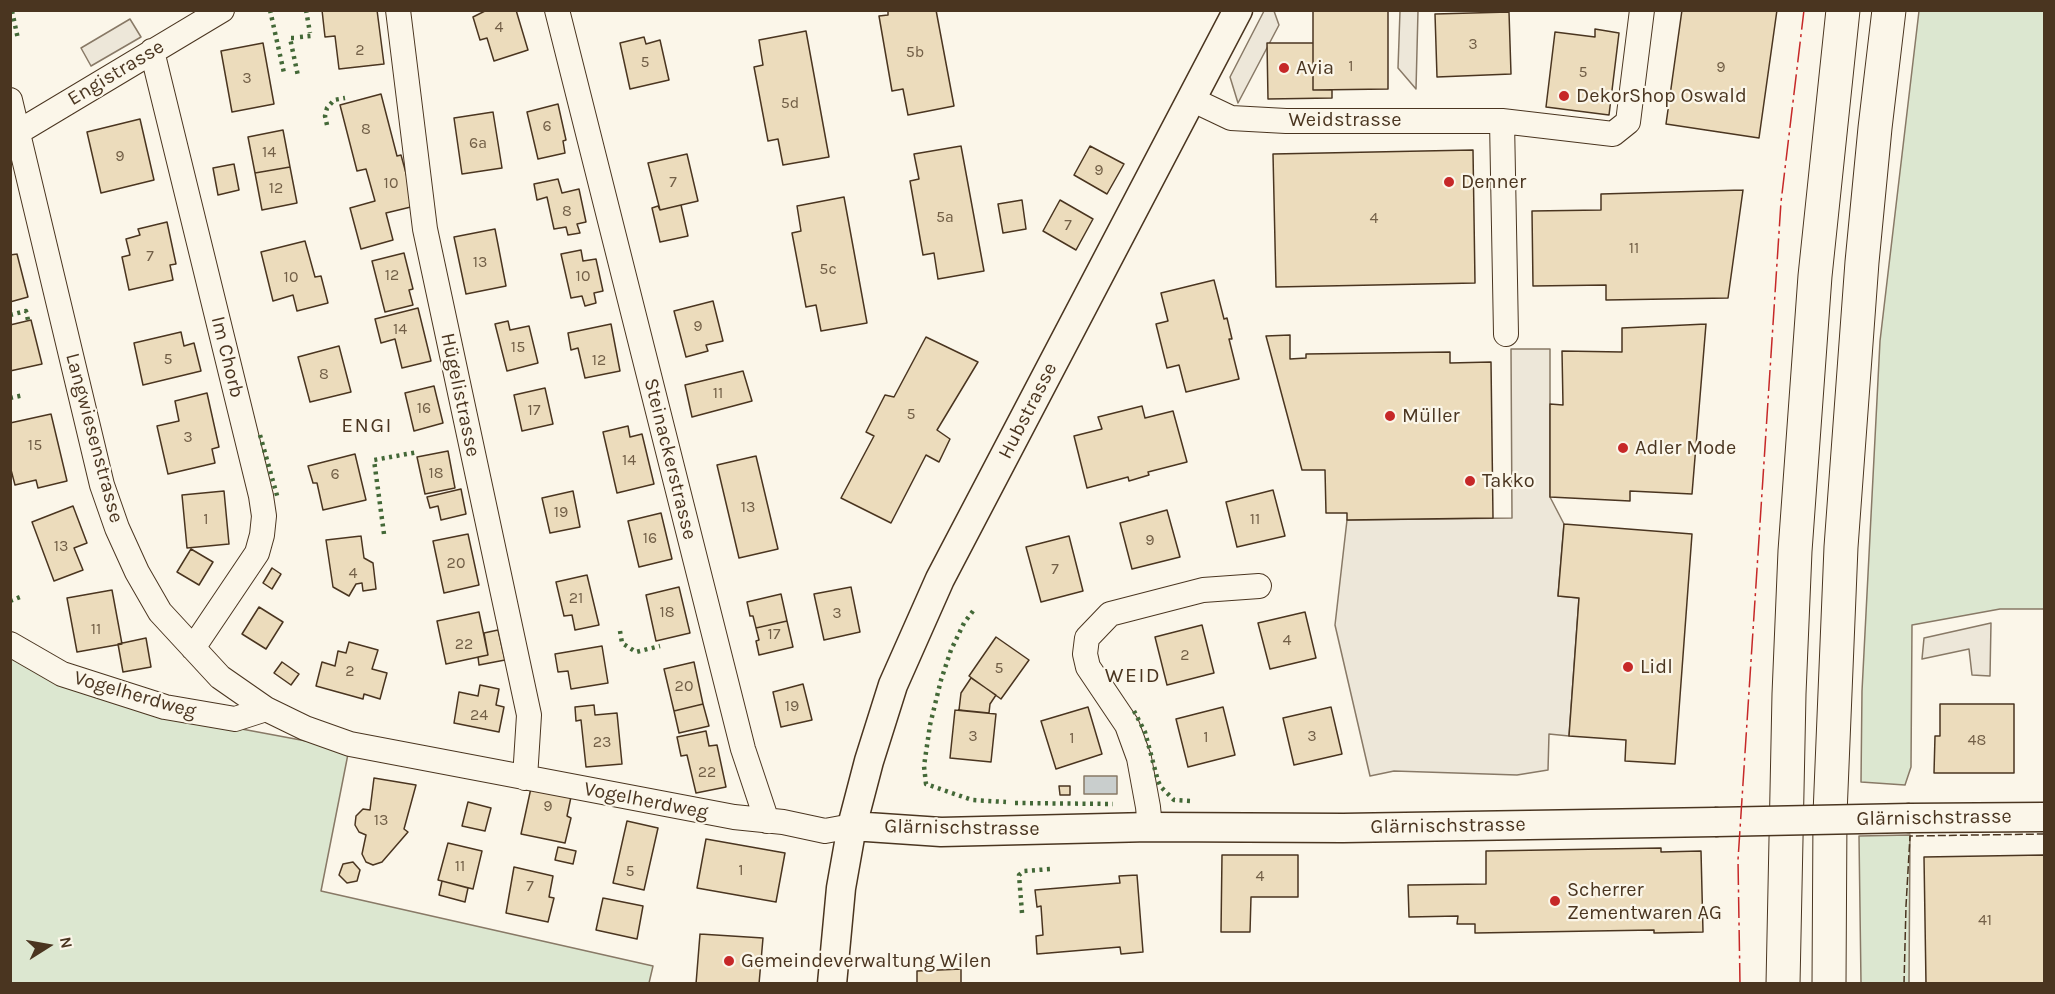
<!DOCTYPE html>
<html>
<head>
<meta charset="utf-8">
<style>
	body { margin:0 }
	#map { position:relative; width:2055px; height:994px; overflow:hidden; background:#fbf6e9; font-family:Karla,sans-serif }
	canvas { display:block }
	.frame { position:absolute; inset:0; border:12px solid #4a3520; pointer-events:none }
	.north { position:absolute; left:18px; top:916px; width:60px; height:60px; -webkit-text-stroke:4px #fbf6e9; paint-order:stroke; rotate:79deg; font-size:16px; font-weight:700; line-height:24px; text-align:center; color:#4a3520 }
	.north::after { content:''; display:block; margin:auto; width:21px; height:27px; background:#4a3520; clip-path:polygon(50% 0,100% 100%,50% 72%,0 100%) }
</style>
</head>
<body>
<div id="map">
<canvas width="2055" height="994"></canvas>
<div class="frame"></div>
<div class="north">N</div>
</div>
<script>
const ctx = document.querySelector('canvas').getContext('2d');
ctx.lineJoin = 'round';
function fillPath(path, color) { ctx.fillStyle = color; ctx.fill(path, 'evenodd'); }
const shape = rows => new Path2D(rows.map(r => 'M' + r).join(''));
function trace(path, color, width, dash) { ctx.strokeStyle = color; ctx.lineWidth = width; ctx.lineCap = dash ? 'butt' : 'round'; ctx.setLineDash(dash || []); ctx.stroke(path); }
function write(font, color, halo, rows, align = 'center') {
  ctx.font = font + ' Karla,sans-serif'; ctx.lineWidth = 4.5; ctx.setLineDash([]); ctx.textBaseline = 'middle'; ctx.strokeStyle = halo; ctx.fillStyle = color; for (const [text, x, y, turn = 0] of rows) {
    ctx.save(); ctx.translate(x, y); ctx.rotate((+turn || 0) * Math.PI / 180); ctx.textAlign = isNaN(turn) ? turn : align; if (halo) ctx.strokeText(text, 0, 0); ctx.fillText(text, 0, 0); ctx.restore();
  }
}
const green = shape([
	[1919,11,2044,11,2044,609,2000,609,1912,625,1911,767,1905,785,1861,782,1862,691,1880,341,1919,11],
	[10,653,231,727,349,749,321,891,653,966,649,983,11,983,10,653],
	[1910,835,1909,983,1861,983,1859,836,1910,835]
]);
const parking = shape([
	[1264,11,1274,11,1279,25,1238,103,1230,77,1264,11],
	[1400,11,1418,11,1416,89,1398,68,1400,11],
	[130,19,141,37,91,66,81,48,130,19],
	[1511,349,1550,349,1550,497,1564,524,1558,596,1579,598,1569,736,1549,734,1548,770,1517,775,1394,771,1370,776,1335,625,1347,520,1512,518,1511,349],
	[1991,623,1990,676,1972,675,1969,649,1922,659,1924,638,1991,623]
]);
const water = shape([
	[1084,776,1117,776,1117,794,1084,794,1084,776]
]);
const building = shape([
	[322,10,377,10,384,64,339,69,335,36,325,37,322,10],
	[487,10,516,10,528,50,494,61,487,38,480,40,473,17,487,10],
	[888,10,936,10,954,106,908,115,903,89,892,91,879,16,888,15,888,10],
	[1313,10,1388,10,1388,89,1313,90,1313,10],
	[1682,10,1777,10,1759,138,1666,124,1682,10],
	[1509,12,1511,74,1437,77,1435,14,1509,12],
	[1595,29,1619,33,1609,115,1546,107,1555,32,1595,37,1595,29],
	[806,31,829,157,783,165,778,139,768,141,754,67,763,65,759,40,806,31],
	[644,37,646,44,660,40,669,80,630,89,620,43,644,37],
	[263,43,274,104,232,112,221,51,263,43],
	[1267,43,1313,43,1313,90,1332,90,1332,98,1268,99,1267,43],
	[381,94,397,156,401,155,415,206,386,213,393,240,361,249,350,208,375,201,366,169,357,171,340,105,381,94],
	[558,104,566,140,563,141,565,153,538,159,527,112,558,104],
	[493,112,502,168,462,174,454,118,493,112],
	[140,119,154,180,101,193,87,132,140,119],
	[283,130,290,167,255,173,248,137,283,130],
	[961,146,984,271,938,279,934,253,923,255,910,181,919,179,914,154,961,146],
	[1090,146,1124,164,1107,194,1074,175,1090,146],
	[1473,150,1475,283,1276,287,1273,154,1473,150],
	[687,154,698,201,660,210,648,163,687,154],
	[234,164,239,190,218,195,213,168,234,164],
	[290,167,297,203,262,210,255,173,290,167],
	[558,179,562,193,579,189,586,222,577,224,580,233,568,235,566,227,554,229,547,197,537,200,534,184,558,179],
	[1743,190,1728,298,1606,300,1606,285,1533,286,1532,211,1601,210,1601,194,1743,190],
	[844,197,867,323,821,331,816,305,806,307,792,233,801,231,797,206,844,197],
	[1022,200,1026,229,1003,233,998,204,1022,200],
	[1060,200,1093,219,1076,250,1043,231,1060,200],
	[681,205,688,236,660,242,652,208,658,206,660,210,681,205],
	[167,222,176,264,170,265,173,280,129,290,122,257,130,255,126,239,140,235,138,229,167,222],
	[495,229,506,286,466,294,454,237,495,229],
	[305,241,315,277,321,276,328,303,297,311,293,295,273,301,261,252,305,241],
	[581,250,583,261,596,259,603,291,594,293,596,303,585,306,582,296,571,298,561,254,581,250],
	[404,253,413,289,409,290,413,305,385,312,372,261,404,253],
	[17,254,28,297,10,302,10,255,17,254],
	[1214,280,1224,319,1227,318,1232,339,1229,339,1239,379,1186,392,1179,365,1167,368,1156,324,1168,321,1161,293,1214,280],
	[713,301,723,341,706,345,708,351,686,357,674,311,713,301],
	[418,308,431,361,402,368,395,339,381,343,375,319,418,308],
	[31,320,42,364,10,371,10,325,31,320],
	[508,321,510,330,529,326,538,363,507,371,495,324,508,321],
	[611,324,620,371,585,378,578,348,571,350,568,333,611,324],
	[1706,324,1692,494,1630,491,1630,501,1550,497,1550,404,1563,405,1562,351,1622,352,1622,328,1706,324],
	[181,332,184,346,194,343,201,371,143,385,134,343,181,332],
	[1290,335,1290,359,1306,358,1306,354,1450,352,1450,363,1491,362,1493,518,1347,520,1347,513,1326,513,1325,470,1302,470,1266,336,1290,335],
	[926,337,978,362,937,430,950,439,939,462,926,455,891,523,841,498,874,436,866,432,885,395,894,397,926,337],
	[339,346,351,392,310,402,298,357,339,346],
	[743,371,752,401,692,417,685,385,743,371],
	[434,386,443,423,414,431,405,393,434,386],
	[545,388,553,424,522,431,514,395,545,388],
	[207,393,219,447,212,449,215,463,168,474,157,426,179,421,175,401,207,393],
	[1142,406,1145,418,1173,411,1187,462,1148,472,1149,475,1129,481,1128,477,1087,488,1074,436,1102,429,1098,417,1142,406],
	[51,414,67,481,38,488,36,480,15,485,10,466,10,423,51,414],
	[628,426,630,437,642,434,654,484,617,493,603,432,628,426],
	[448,451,455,488,425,494,417,457,448,451],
	[355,454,366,500,323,510,317,483,313,483,308,466,355,454],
	[756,456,778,549,739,558,717,465,756,456],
	[461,489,466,514,441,520,438,506,430,508,427,497,461,489],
	[1273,490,1285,536,1237,547,1226,502,1273,490],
	[224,491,229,544,187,548,182,495,224,491],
	[573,491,580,527,550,533,542,498,573,491],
	[73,506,87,543,74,548,83,570,54,581,32,522,73,506],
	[1167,510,1180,557,1132,569,1120,523,1167,510],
	[661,513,672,559,639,567,628,521,661,513],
	[1564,524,1692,534,1675,764,1625,761,1626,740,1569,736,1579,598,1558,596,1564,524],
	[468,534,479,585,444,593,433,541,468,534],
	[361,536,364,558,373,563,376,589,363,591,362,583,356,584,349,596,333,587,326,540,361,536],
	[1069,536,1083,591,1041,602,1026,547,1069,536],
	[191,549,213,562,199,585,177,572,191,549],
	[272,568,281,574,272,589,263,583,272,568],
	[587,575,599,625,575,630,572,615,564,616,556,582,587,575],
	[679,587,690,633,656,641,646,595,679,587],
	[851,587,860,632,824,640,814,594,851,587],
	[112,590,122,644,77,652,67,598,112,590],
	[781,594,787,621,756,628,753,616,750,616,747,602,781,594],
	[259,607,283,622,266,649,242,634,259,607],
	[479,612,488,655,446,664,437,621,479,612],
	[1305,612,1316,658,1270,669,1258,623,1305,612],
	[787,621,793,647,759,655,756,641,759,640,756,628,787,621],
	[1202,625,1214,673,1167,685,1155,637,1202,625],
	[498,630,505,660,479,665,478,657,488,655,484,633,498,630],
	[996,637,1029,660,1001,699,969,676,996,637],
	[146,638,151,667,123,672,118,644,146,638],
	[349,642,378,650,372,669,387,673,380,699,364,694,363,699,316,686,322,662,335,666,338,651,346,653,349,642],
	[602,646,608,683,571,689,568,671,558,672,555,654,602,646],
	[282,662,299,674,291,685,274,673,282,662],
	[694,662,703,704,674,711,664,669,694,662],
	[971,678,996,695,990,704,989,713,959,710,961,693,971,678],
	[803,684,812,720,781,727,773,692,803,684],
	[480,685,499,689,496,705,504,707,499,732,454,723,459,692,478,696,480,685],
	[703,704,709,726,679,733,674,711,703,704],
	[1940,704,2014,704,2014,773,1934,773,1935,736,1940,736,1940,704],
	[594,705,595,715,617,713,622,764,586,767,581,720,576,721,575,707,594,705],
	[1088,707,1102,754,1056,769,1041,721,1088,707],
	[1223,707,1235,755,1188,767,1176,719,1223,707],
	[1331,707,1342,754,1294,765,1283,718,1331,707],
	[955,710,996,714,991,762,950,758,955,710],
	[706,731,709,746,717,745,726,787,696,793,687,755,681,756,677,737,706,731],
	[374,778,416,785,404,829,408,832,382,862,373,865,366,862,362,854,366,835,359,832,355,825,356,816,363,809,370,810,374,778],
	[1059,786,1070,786,1070,795,1060,795,1059,786],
	[531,788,571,797,567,816,571,818,565,843,521,834,531,788],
	[468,802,491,808,485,831,462,826,468,802],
	[627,821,658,828,644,890,613,883,627,821],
	[706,839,785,853,776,902,697,888,706,839],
	[448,843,482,851,473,889,438,880,448,843],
	[558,847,576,851,573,864,555,860,558,847],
	[1661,848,1661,852,1701,851,1703,932,1654,933,1654,930,1475,933,1475,924,1457,924,1458,916,1409,917,1408,885,1486,884,1486,851,1661,848],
	[1222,855,1298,855,1298,897,1251,897,1250,932,1221,932,1222,855],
	[2044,855,2044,984,1926,984,1924,857,2044,855],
	[353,862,360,870,357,881,347,883,339,875,343,864,353,862],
	[514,867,553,876,549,897,554,898,548,922,506,913,514,867],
	[1137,875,1143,952,1121,954,1120,947,1037,954,1036,936,1043,935,1041,906,1037,907,1035,890,1120,883,1119,876,1137,875],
	[442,881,468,888,465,902,439,895,442,881],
	[603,898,643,906,637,939,596,930,603,898],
	[700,934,763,938,759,984,696,984,700,934],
	[961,969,961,984,917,984,917,971,961,969]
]);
const minor = shape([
	[398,10,425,229,529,715,525,778],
	[557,10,743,749,767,821],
	[152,51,261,496,264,516,262,535,257,553,193,648],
	[1191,99,1231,118,1286,121,1502,121,1506,334],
	[10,100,102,485,117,528,137,572,160,612,220,677,266,709,305,728,350,744,734,817,783,822,825,831,852,826],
	[1502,121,1613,134,1628,122,1642,10],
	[10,137,222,10],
	[10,644,62,674,165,707,235,719,266,709],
	[1150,827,1148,807,1139,758,1127,725,1088,667,1085,654,1087,638,1110,614,1203,590,1259,586]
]);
const tertiary = shape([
	[1910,818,2044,817],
	[852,826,941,832,1150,827,1343,828,1715,822],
	[832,984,841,888,852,826,869,761,893,685,940,579,1238,10]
]);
const motorway = shape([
	[1783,984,1789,694,1795,551,1815,276,1843,10],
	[1829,984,1830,814,1841,547,1862,262,1875,128,1889,10]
]);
const tertiaryBridge = shape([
	[1715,822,1910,818]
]);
const hedge = shape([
	[270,10,284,73],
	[306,10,310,33],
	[12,11,18,39],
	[300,37,311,36],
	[294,38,290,38,298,76],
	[327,125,325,116,327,108,334,100,345,98],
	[10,315,26,311,28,320],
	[10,398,24,395],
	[260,435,278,499],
	[384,534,374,460,418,452],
	[10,601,20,597],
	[973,611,964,623,951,650,941,680,930,725,924,766,926,784,972,800,1006,802],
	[620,631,622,643,636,652,660,646],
	[1134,711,1145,732,1158,781,1161,787,1174,800,1192,801],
	[1015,803,1113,804],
	[1022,913,1019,875,1024,871,1051,869]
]);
const fence = shape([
	[1904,984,1906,906,1910,836,2044,834]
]);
const power = shape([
	[1740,984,1738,860,1781,202,1804,10]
]);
const markers = [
	[1284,68,6,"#c62828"],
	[1564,96,6,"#c62828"],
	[1449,182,6,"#c62828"],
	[1390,416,6,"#c62828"],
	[1623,448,6,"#c62828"],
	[1470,481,6,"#c62828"],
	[1628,667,6,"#c62828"],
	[1555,901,6,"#c62828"],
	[729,961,6,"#c62828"]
];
const numberNames = [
	["4",499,27],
	["3",1473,44],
	["2",360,50],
	["5b",915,52],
	["5",645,62],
	["1",1351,66],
	["9",1721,67],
	["5",1583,72],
	["3",247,78],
	["5d",790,103],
	["6",547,126],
	["8",366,129],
	["6a",478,143],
	["14",269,152],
	["9",120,156],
	["9",1099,170],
	["7",673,182],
	["10",391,183],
	["12",276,188],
	["8",567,211],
	["5a",945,217],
	["4",1374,218],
	["7",1068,225],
	["11",1634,248],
	["7",150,256],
	["13",480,262],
	["5c",828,269],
	["12",392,275],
	["10",583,276],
	["10",291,277],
	["9",698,326],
	["14",400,329],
	["15",518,347],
	["5",168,359],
	["12",599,360],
	["8",324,374],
	["11",718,393],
	["16",424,408],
	["17",534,410],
	["5",911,414],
	["3",188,437],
	["15",35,445],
	["14",629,460],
	["18",436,473],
	["6",335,474],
	["13",748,507],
	["19",561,512],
	["1",206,519],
	["11",1255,519],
	["16",650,538],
	["9",1150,540],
	["13",61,546],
	["20",456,563],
	["7",1055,569],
	["4",353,573],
	["21",576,598],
	["18",667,612],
	["3",837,613],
	["11",96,629],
	["17",774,634],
	["4",1287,640],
	["22",464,644],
	["2",1185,655],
	["5",999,668],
	["2",350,671],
	["20",684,686],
	["19",792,706],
	["24",479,715],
	["3",973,736],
	["3",1312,736],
	["1",1206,737],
	["1",1072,738],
	["48",1977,740],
	["23",602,742],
	["22",707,772],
	["9",548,806],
	["13",381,820],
	["11",460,866],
	["1",741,870],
	["5",630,871],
	["4",1260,876],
	["7",530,886],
	["41",1985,920]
];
const poiNames = [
	["Avia",1296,68],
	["DekorShop Oswald",1576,96],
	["Denner",1461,182],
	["Müller",1402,416],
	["Adler Mode",1635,448],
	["Takko",1482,481],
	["Lidl",1640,667],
	["Scherrer",1567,890],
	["Zementwaren AG",1567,913],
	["Gemeindeverwaltung Wilen",741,961]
];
const streetNames = [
	["Engistrasse",116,73,-31],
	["Weidstrasse",1345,120],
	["Im Chorb",227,357,76],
	["Hügelistrasse",460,395,78],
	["Hubstrasse",1028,411,-63],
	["Langwiesenstrasse",94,438,75],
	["Steinackerstrasse",670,459,76],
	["Vogelherdweg",135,695,16],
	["Vogelherdweg",646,801,11],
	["Glärnischstrasse",1934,818,-1],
	["Glärnischstrasse",1448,826,-1],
	["Glärnischstrasse",962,828,1]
];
const neighbourhoodNames = [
	["ENGI",367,426],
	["WEID",1133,676]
];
fillPath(green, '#dce7d0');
trace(green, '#887966', 1.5);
fillPath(parking, '#ede7d9');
trace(parking, '#887966', 1.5);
fillPath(water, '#c9cecd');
trace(water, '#887966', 1.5);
fillPath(building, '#ecdcbc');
trace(building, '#4a3520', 1.5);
trace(minor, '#4a3520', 26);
trace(tertiary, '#4a3520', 31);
trace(motorway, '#4a3520', 35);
trace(minor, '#fbf6e9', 24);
trace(tertiary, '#fbf6e9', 28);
trace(motorway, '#fbf6e9', 33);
trace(tertiaryBridge, '#4a3520', 31, []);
trace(tertiaryBridge, '#fbf6e9', 28);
trace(hedge, '#436837', 4.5, [3, 4.5]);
trace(fence, '#4a3520', 1.5, [8, 3]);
trace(power, '#c62828', 1.5, [21, 4.5, 3, 4.5]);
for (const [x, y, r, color] of markers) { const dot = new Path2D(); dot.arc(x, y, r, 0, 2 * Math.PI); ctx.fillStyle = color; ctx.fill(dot); trace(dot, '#fbf6e9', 2); }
write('16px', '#725f47', null, numberNames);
write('20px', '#4a3520', '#fbf6e9', poiNames, 'left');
write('20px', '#4a3520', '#fbf6e9', streetNames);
ctx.letterSpacing = '1.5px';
write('21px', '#4a3520', '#fbf6e9', neighbourhoodNames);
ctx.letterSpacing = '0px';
</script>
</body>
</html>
